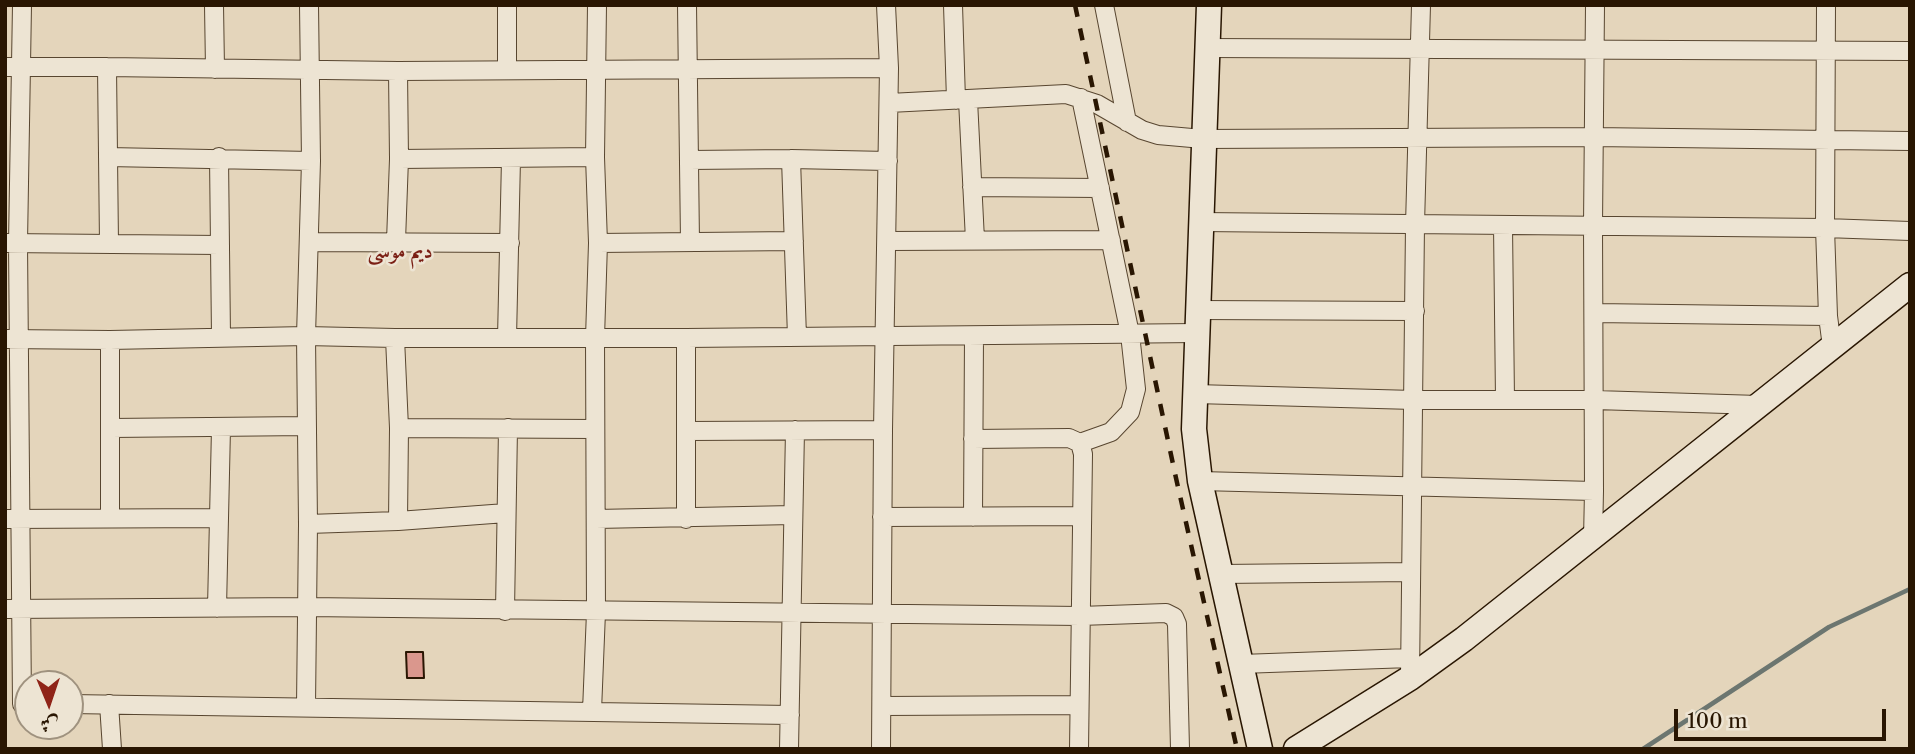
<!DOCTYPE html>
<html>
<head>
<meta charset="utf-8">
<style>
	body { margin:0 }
	#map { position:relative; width:1915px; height:754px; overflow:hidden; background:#e4d5bb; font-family:"Libre Caslon Text",Amiri,serif }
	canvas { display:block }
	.frame { position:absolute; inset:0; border:7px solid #291602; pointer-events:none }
	.north { position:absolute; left:14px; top:670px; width:70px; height:70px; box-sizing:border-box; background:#ede4d3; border:2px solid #9f927f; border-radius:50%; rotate:178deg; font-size:19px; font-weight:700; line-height:28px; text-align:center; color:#291602 }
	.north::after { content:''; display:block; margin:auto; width:24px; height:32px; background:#8f2418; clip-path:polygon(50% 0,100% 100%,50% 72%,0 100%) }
	.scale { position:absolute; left:1674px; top:709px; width:212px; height:32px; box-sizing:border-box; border:4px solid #291602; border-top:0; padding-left:9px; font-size:21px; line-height:24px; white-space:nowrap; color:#291602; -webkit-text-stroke:5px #ede4d3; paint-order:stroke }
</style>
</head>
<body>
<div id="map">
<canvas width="1915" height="754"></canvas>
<div class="frame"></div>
<div class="north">ش</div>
<div class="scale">100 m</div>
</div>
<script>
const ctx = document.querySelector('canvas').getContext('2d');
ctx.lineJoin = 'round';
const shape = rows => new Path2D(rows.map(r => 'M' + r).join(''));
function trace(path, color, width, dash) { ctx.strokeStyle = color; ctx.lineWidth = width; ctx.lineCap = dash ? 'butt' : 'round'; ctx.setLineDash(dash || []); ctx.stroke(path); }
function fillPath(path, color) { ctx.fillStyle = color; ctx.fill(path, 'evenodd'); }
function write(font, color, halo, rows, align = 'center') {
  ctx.font = font + ' "Libre Caslon Text",Amiri,serif'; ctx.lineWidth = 5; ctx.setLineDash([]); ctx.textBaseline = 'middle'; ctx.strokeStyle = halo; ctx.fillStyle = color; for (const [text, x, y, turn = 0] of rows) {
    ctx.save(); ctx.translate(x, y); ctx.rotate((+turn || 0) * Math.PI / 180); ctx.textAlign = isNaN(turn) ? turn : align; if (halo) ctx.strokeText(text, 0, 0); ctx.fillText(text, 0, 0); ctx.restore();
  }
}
const stream = shape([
	[1643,749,1829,627,1910,589]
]);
const building = shape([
	[406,652,423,652,424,678,407,678,406,652]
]);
const street = shape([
	[214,5,215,69],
	[507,5,507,70],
	[687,5,690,242],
	[953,5,956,100],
	[1104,5,1127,122],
	[1826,5,1825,228,1828,316,1832,347],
	[1207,48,1910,51],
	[5,67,107,67,398,71,889,68],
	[107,67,109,244],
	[968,100,975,240],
	[889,103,1066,94,1097,104,1142,130,1158,135,1203,139,1593,137,1910,141],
	[108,157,311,161],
	[219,157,221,337],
	[399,159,595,157],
	[791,159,797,337],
	[689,160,791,159,888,161],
	[972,187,1100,188],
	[1200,222,1825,228,1910,231],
	[1503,225,1505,400],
	[396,241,399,159,398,71],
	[887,241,1111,240],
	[310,242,510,243],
	[5,243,220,245],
	[598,243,794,241],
	[1198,310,1415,311],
	[1594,313,1828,316],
	[395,338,399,428,398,521],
	[507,338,511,159],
	[686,338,686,519],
	[5,339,110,340,306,336,395,338,686,338,1197,333],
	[1195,394,1414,400,1595,400,1759,405],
	[111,428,307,426],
	[399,428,595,429],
	[687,431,883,430],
	[973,439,1069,438,1080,443,1083,454,1079,749],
	[1080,443,1111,432,1130,412,1136,389,1130,334,1081,98],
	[1200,481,1594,491,1593,539],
	[1594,491,1593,225,1595,5],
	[882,517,1082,516],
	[973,517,974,336],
	[110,518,110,340],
	[5,519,218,518],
	[596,519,793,515],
	[308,524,398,521,506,513],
	[1221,574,1411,572],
	[217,608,221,428],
	[5,609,307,607,1080,616,1166,613,1174,617,1177,624,1180,749],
	[505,611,508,428],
	[1241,664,1410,658],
	[1410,678,1415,225,1421,5],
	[22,704,18,243,22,5],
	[70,704,790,715],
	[109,704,112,749],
	[306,706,308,524,306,336,311,161,309,5],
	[882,706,1078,705],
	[592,711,596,612,595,338,598,243,595,157,597,5],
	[789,749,795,430],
	[881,749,883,430,889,68,886,5]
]);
const secondary = shape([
	[1209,5,1194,429,1200,481,1260,749],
	[1296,749,1410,678,1464,639,1910,285]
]);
const rail = shape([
	[1075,5,1176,478,1237,749]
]);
const quarterNames = [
	["ديم موسى",400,252]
];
trace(stream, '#6c7670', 4.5);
fillPath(building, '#da978d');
trace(building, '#291602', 2);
trace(street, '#584630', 20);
trace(secondary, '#291602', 27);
trace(street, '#ede4d3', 18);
trace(secondary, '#ede4d3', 24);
trace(rail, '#291602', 4.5, [12, 12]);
write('bold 21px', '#7a1f14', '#ede4d3', quarterNames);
</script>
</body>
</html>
